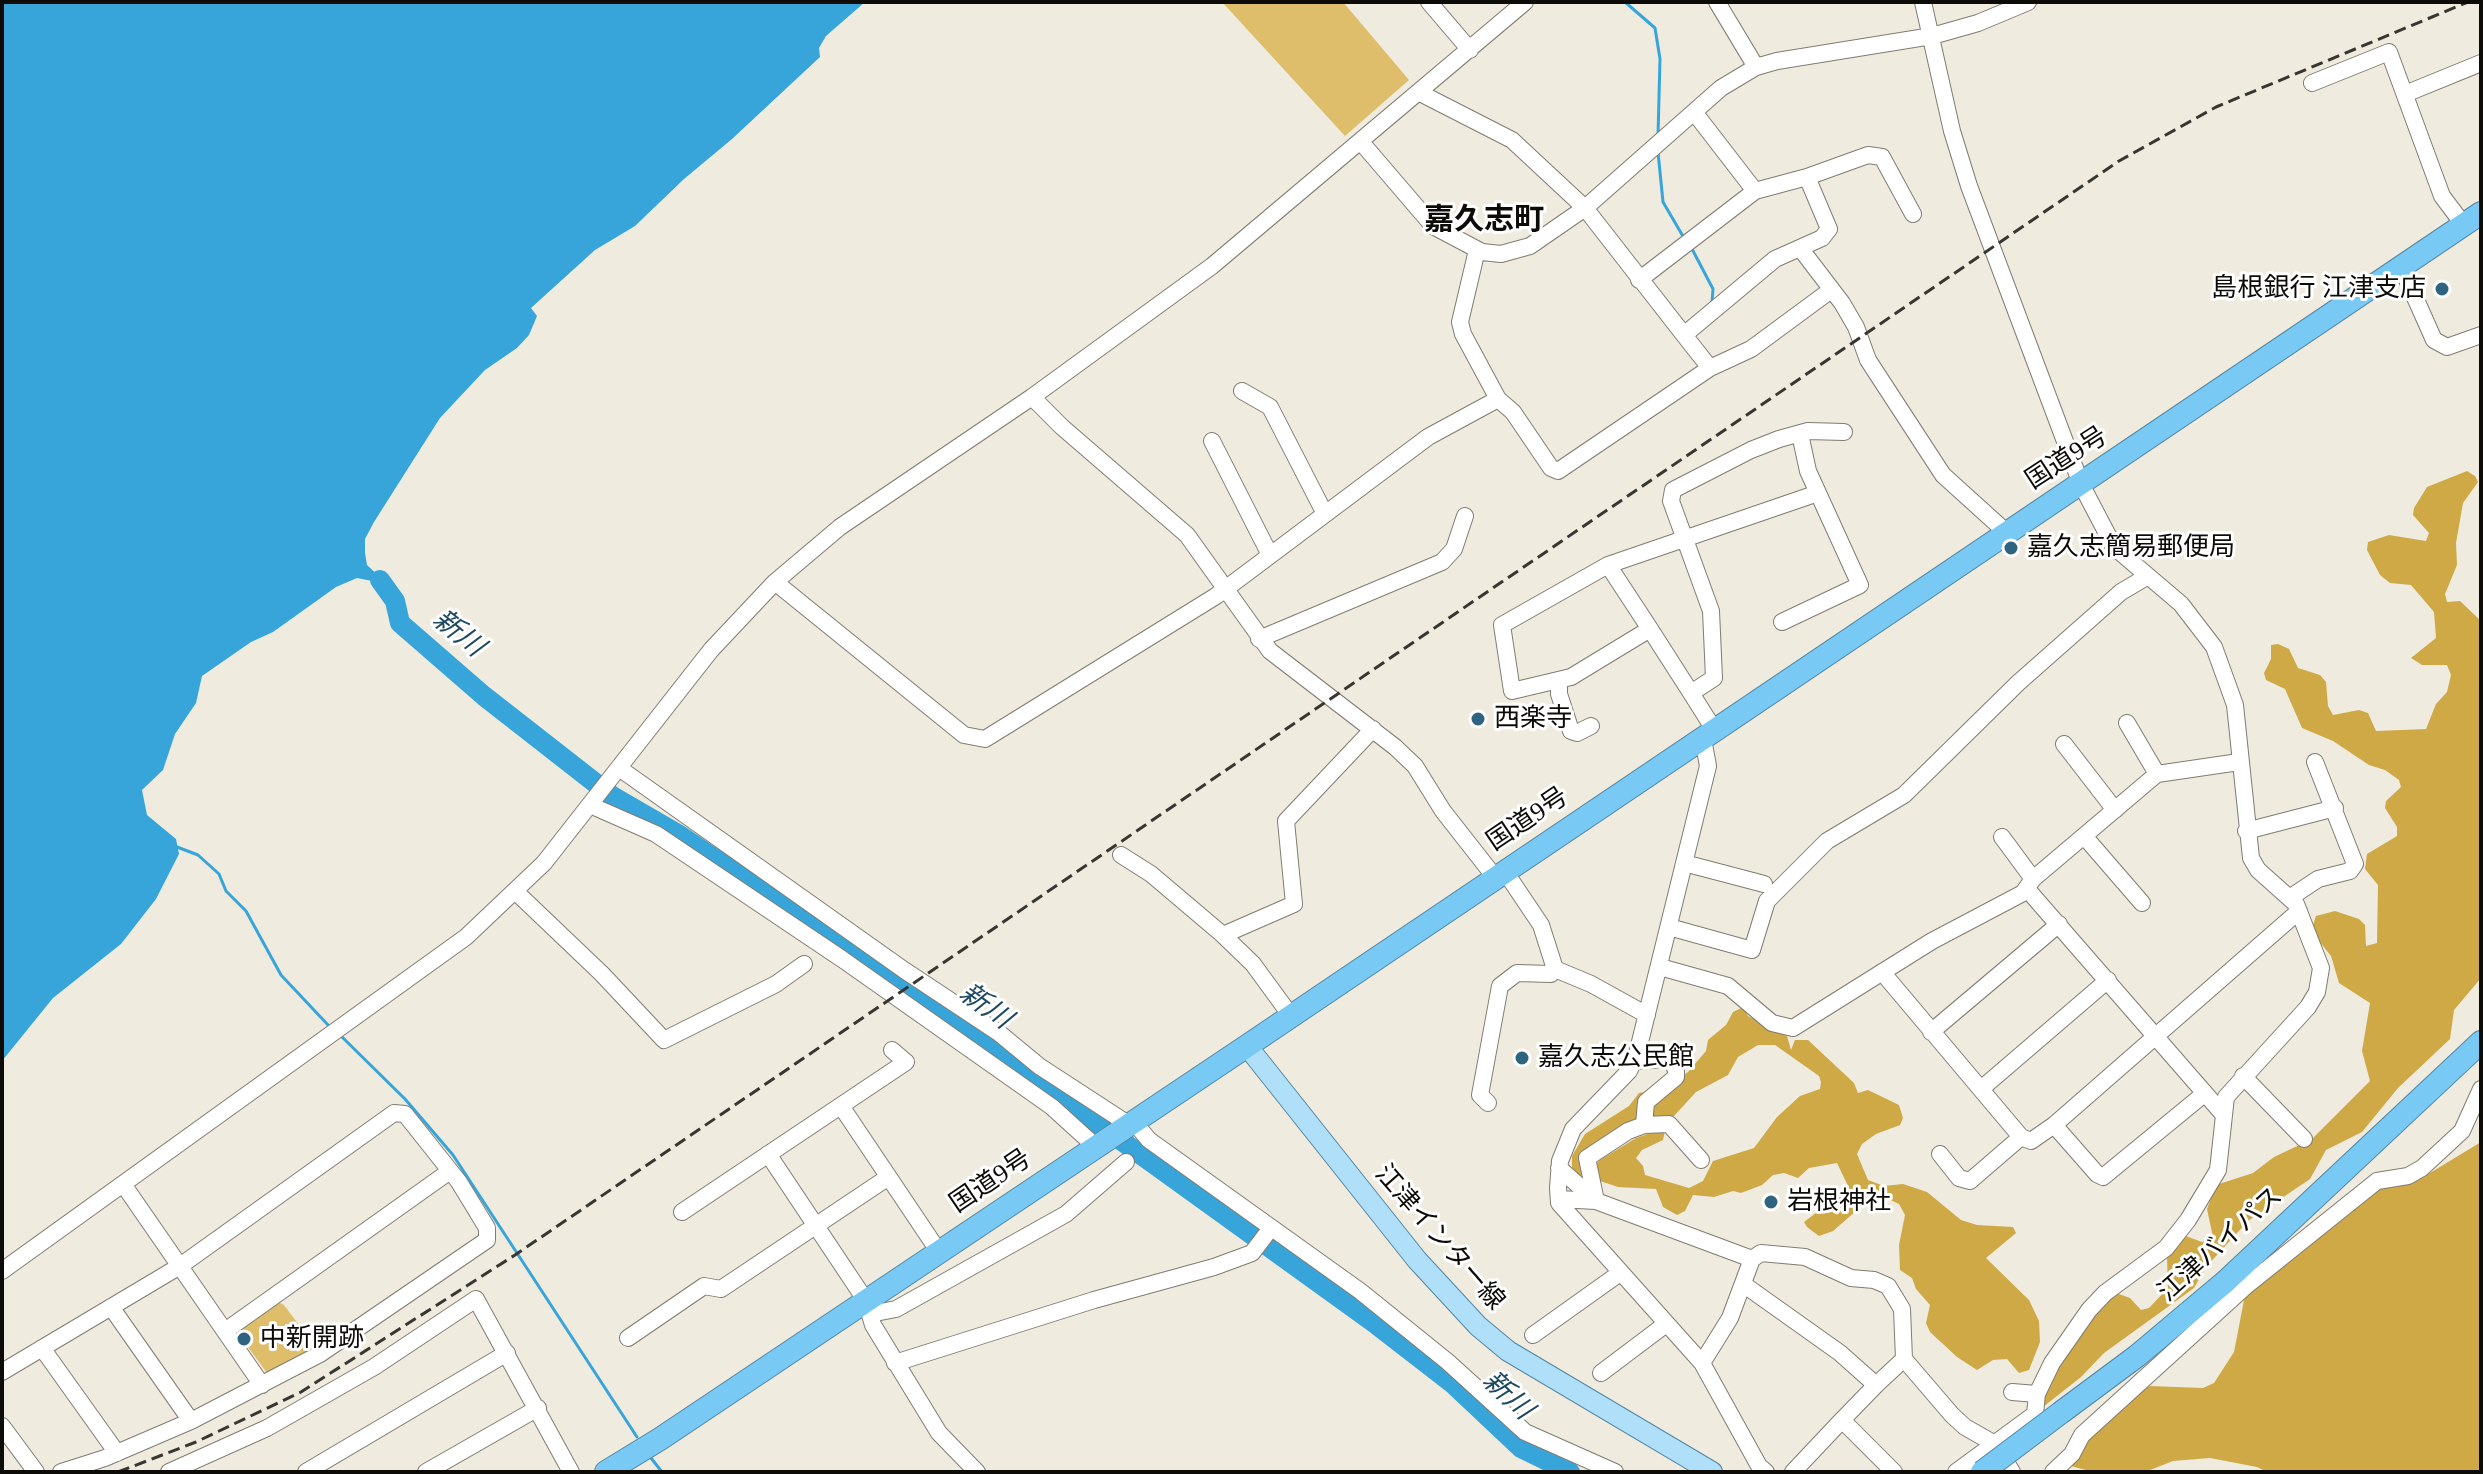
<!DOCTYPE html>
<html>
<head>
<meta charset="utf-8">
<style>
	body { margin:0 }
	#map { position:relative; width:2483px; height:1474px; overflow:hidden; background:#efebdf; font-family:"Times New Roman",serif }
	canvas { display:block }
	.frame { position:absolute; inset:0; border:4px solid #0d0b08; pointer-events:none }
</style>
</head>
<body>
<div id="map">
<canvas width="2483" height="1474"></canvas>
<div class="frame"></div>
</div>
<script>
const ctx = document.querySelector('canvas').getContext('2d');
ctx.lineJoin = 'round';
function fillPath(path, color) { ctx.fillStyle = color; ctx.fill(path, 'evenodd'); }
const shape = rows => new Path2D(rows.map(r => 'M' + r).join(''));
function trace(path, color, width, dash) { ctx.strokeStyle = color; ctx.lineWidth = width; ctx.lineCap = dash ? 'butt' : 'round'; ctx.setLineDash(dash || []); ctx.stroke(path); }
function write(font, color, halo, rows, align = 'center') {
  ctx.font = font + ' "Times New Roman","Noto Sans JP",serif'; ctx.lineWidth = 6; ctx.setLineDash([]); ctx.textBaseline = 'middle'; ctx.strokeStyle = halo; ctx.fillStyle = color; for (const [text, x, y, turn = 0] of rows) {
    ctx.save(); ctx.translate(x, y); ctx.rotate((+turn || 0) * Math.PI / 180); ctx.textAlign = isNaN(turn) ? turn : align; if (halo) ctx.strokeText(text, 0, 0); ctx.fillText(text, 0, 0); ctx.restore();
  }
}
const green = shape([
	[1222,2,1343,2,1409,80,1345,136],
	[278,1302,284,1305,317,1349,267,1373,240,1336,242,1328]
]);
const forest = shape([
	[2467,471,2475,476,2478,482,2463,503,2456,543,2457,565,2445,594,2447,602,2460,601,2481,621,2481,978,2454,1010,2450,1039,2398,1088,2362,1132,2326,1150,2310,1179,2248,1221,2206,1267,2194,1288,2104,1353,2081,1377,2043,1407,2045,1383,2094,1309,2116,1293,2130,1298,2141,1310,2149,1308,2168,1288,2167,1257,2183,1235,2202,1242,2213,1237,2207,1209,2216,1185,2253,1173,2274,1157,2312,1139,2370,1081,2362,1051,2370,1003,2339,983,2331,956,2319,941,2313,925,2316,916,2335,911,2359,919,2365,925,2366,946,2377,943,2378,885,2365,869,2367,854,2397,836,2397,827,2385,808,2386,801,2401,787,2399,780,2385,770,2369,765,2333,741,2302,728,2285,689,2266,680,2264,673,2271,659,2271,645,2278,644,2289,649,2298,668,2320,675,2326,682,2328,706,2333,715,2359,710,2368,713,2376,731,2426,729,2436,704,2447,692,2451,675,2447,665,2422,665,2411,658,2436,638,2434,612,2411,585,2390,583,2380,575,2367,550,2368,542,2389,535,2426,541,2429,533,2413,515,2414,508,2427,487],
	[1743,1007,1748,1016,1787,1036,1791,1050,1795,1040,1808,1040,1854,1083,1858,1093,1868,1090,1899,1105,1903,1118,1900,1125,1876,1134,1862,1144,1857,1154,1868,1180,1884,1186,1903,1184,1927,1192,1961,1220,1977,1225,2013,1227,2016,1233,1986,1258,2029,1300,2039,1321,2040,1342,2029,1370,2019,1373,2007,1359,1993,1360,1977,1370,1957,1357,1930,1332,1926,1323,1930,1305,1916,1289,1912,1278,1900,1270,1899,1245,1905,1215,1899,1204,1884,1197,1871,1198,1833,1231,1819,1236,1807,1227,1804,1222,1849,1188,1837,1163,1809,1168,1798,1178,1784,1173,1773,1175,1762,1185,1741,1193,1733,1191,1714,1197,1693,1195,1685,1211,1677,1215,1663,1207,1656,1189,1618,1187,1597,1180,1594,1166,1600,1160,1636,1138,1656,1131,1665,1131,1663,1140,1642,1150,1636,1158,1643,1166,1645,1175,1689,1188,1703,1181,1713,1161,1754,1148,1777,1117,1800,1096,1820,1089,1821,1082,1819,1076,1775,1045,1758,1045,1738,1057,1728,1075,1696,1092,1674,1116,1661,1116,1582,1164,1582,1175,1577,1177,1572,1169,1572,1156,1585,1134,1629,1106,1639,1093,1665,1088,1688,1072,1706,1051,1708,1040,1726,1025,1733,1012],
	[2481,1142,2481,1472,2267,1472,2257,1467,2210,1458,2173,1461,2145,1472,2093,1472,2071,1466,2088,1435,2131,1396,2150,1386,2203,1388,2214,1383,2234,1352,2245,1295,2378,1190,2425,1176]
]);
const water = shape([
	[2,2,865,2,826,36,819,48,820,57,732,139,684,179,635,226,595,250,531,308,537,316,529,335,517,348,485,370,440,418,374,522,365,539,365,553,367,565,382,579,377,582,357,578,336,587,273,632,251,642,202,676,196,703,175,734,163,770,142,790,147,815,176,839,179,854,156,899,121,944,53,998,2,1061]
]);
const stream = shape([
	[1625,2,1655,28,1660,59,1658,136],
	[1658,152,1663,202,1684,238],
	[1691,247,1713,289,1712,302],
	[177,847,198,855,219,874,226,891,246,911,281,975,329,1026],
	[341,1036,405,1099,453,1155,637,1437],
	[651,1458,662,1472]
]);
const river = shape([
	[380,580,395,601,400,623,484,696,612,796,681,836,929,1002,1377,1325,1452,1383,1521,1448,1570,1472]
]);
const minor = shape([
	[1429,2,1470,50],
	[1717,2,1756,67],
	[1923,2,1952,131,1969,186,2081,484,2114,547,2181,604,2214,647,2235,705,2251,858,2258,870,2296,904,2321,968,2317,992,2308,1007,2226,1097,2218,1170,2188,1220,2166,1248,2105,1293,2089,1310,2052,1363,2037,1394,2035,1414,1956,1472],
	[2312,83,2389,52,2442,196,2463,224],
	[1420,93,1512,140,1585,208,1684,335,1775,259,1822,238,1829,229,1807,177,1755,191,1694,112],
	[2405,94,2481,63],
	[1361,142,1433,226,1482,252,1501,254,1530,246,1585,208,1721,88,1756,67,1777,61,1932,36,1978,23,2028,2],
	[1807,177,1868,155,1882,157,1913,214],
	[1800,248,1842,303,1856,327,1868,360,1943,475,2006,532],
	[1477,250,1460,322,1463,334,1498,399],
	[2401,266,2434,340,2447,347,2481,335],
	[1639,280,1755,191],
	[1684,335,1710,368,1751,349,1831,290],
	[1242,391,1270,407,1325,514],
	[1032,397,1062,427,1187,535,1270,651,1395,747,1415,766,1443,811,1494,876],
	[1212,441,1270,555],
	[1608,565,1818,493],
	[775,582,964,735,985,739,1216,596,1428,437,1498,399,1513,412,1551,468,1558,471,1710,368],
	[1782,622,1860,585,1808,471,1800,434],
	[1650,629,1571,677,1512,691,1502,625,1608,565,1650,629,1691,693,1715,731],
	[1259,639,1442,562,1454,549,1465,516],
	[1559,680,1559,694,1571,731,1577,733,1591,726],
	[1691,693,1714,678,1711,611,1671,501,1673,490,1751,450,1779,439,1808,431,1844,432],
	[2127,723,2157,774],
	[1703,739,1708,766,1637,1054,1629,1071,1573,1129,1560,1161,1558,1188,1559,1203,1702,1363,1759,1466,1766,1472],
	[2064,744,2115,810],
	[619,768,904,970,999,1033,1039,1066,1128,1124],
	[590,805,656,834,842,959,1052,1107,1095,1146],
	[2246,831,2335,808],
	[2084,836,2142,903],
	[2002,837,2033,879],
	[1121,855,1151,874,1223,935,1253,964,1291,1016],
	[1684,863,1764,884],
	[1504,870,1541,925,1555,969,1591,984,1647,1015],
	[2027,889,2223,1114],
	[516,892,602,974,664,1040,776,984,804,964],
	[2291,897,2318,879,2350,871,2355,864,2315,762],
	[1669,927,1752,950,1767,901,1827,841,1904,795,2018,683,2121,592,2148,576],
	[1223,935,1294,904,1286,821,1373,729],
	[1660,967,1728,986,1772,1023,1793,1028,1932,941,2023,893,2033,879,2157,774,2239,762],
	[1882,972,2021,1137,2031,1141,2054,1125,2299,911],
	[1931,1032,2059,924],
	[1634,1061,1663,1059,1671,1060,1676,1070,1676,1077,1646,1102,1644,1125],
	[2243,1076,2304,1139],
	[1981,1089,2108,980],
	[1488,1103,1480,1095,1500,986,1517,973,1551,974,1555,969],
	[841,1106,939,1252],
	[1133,1121,1149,1140,1360,1291,1448,1362,1525,1432,1615,1472],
	[2054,1125,2097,1174,2103,1177,2204,1094],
	[768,1154,866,1301,873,1325,939,1433,977,1472],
	[1940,1154,1959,1178,1970,1181,2021,1137],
	[1559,1168,1596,1201,1752,1259,1730,1318,1702,1363],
	[123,1184,262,1385],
	[1559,1199,1596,1201,1587,1158,1628,1131,1644,1125,1669,1124,1701,1160],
	[682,1212,906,1062,892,1050],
	[1752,1259,1761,1253,1805,1257,1851,1278,1874,1280,1888,1286,1902,1309,1904,1359],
	[2,1271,466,937,544,863,711,650,775,582,840,527,1032,397,1212,266,1525,2],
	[1743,1284,1840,1353,1876,1385,1842,1420,1894,1472],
	[111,1307,191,1421],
	[870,1314,896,1309,1066,1214,1126,1162],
	[225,1331,450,1171],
	[1533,1335,1620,1273],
	[628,1338,704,1286,721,1289,887,1178],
	[42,1348,117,1453],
	[895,1363,1094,1300,1214,1267,1252,1253,1271,1228],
	[2,1372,180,1266,394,1113,405,1114,459,1182,487,1228,487,1240,320,1354,191,1421,105,1458,61,1472],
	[1601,1373,1666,1324],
	[1876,1385,1904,1359,1952,1415,1965,1427,1995,1444,2012,1472],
	[2012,1392,2037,1394],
	[2,1426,36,1472],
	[169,1472,267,1428,374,1367,476,1299,571,1472],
	[306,1472,507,1353],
	[426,1472,538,1408],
	[1793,1472,1842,1420],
	[2053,1472,2072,1454,2082,1435,2246,1286,2377,1181,2408,1176,2422,1168,2462,1131,2481,1089]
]);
const major = shape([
	[1247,1046,1417,1260,1478,1326,1508,1351,1712,1472]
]);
const highway = shape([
	[2063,1411,2137,1356,2225,1282,2481,1042],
	[606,1472,660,1439,1247,1046,2481,213]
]);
const rail = shape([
	[118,1472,196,1442,301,1392,515,1255,2119,161,2216,107,2468,2]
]);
const highwayBridge = shape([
	[1982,1472,2063,1411]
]);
const markers = [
	[2442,289,8,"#2f6480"],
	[2011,548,8,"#2f6480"],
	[1478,719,8,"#2f6480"],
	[1522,1058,8,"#2f6480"],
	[1771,1202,8,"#2f6480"],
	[244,1339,8,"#2f6480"]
];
const poiNames = [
	["島根銀行 江津支店",2426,289,"right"],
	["嘉久志簡易郵便局",2027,548],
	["西楽寺",1494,719],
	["嘉久志公民館",1538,1058],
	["岩根神社",1787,1202],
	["中新開跡",260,1339]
];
const streetNames = [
	["国道9号",2067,459,-33],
	["国道9号",1528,820,-34],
	["国道9号",991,1182,-34],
	["江津インター線",1439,1238,49],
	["江津バイパス",2221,1245,-42]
];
const waterNames = [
	["新川",458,634,39],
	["新川",985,1007,36],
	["新川",1507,1396,43]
];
const quarterNames = [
	["嘉久志町",1484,221]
];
fillPath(green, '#debe6b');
fillPath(forest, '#cea946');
fillPath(water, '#38a5da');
trace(stream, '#38a5da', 3);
trace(river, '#38a5da', 20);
trace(minor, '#807c71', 18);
trace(major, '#5386a2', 22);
trace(highway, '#5386a2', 24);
trace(minor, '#fff', 16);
trace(major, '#afdff9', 20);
trace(highway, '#79c9f5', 22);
trace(rail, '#383631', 3, [12, 6]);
trace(highwayBridge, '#5386a2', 24, []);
trace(highwayBridge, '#79c9f5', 22);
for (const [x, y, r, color] of markers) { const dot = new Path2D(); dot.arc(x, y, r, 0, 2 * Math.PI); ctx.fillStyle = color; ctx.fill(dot); trace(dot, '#fff', 3); }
write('26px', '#0d0b08', '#fff', poiNames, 'left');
write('26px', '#0d0b08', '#fff', streetNames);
write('italic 28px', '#1e4960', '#fff', waterNames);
write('bold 30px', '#0d0b08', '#fff', quarterNames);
</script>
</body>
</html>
